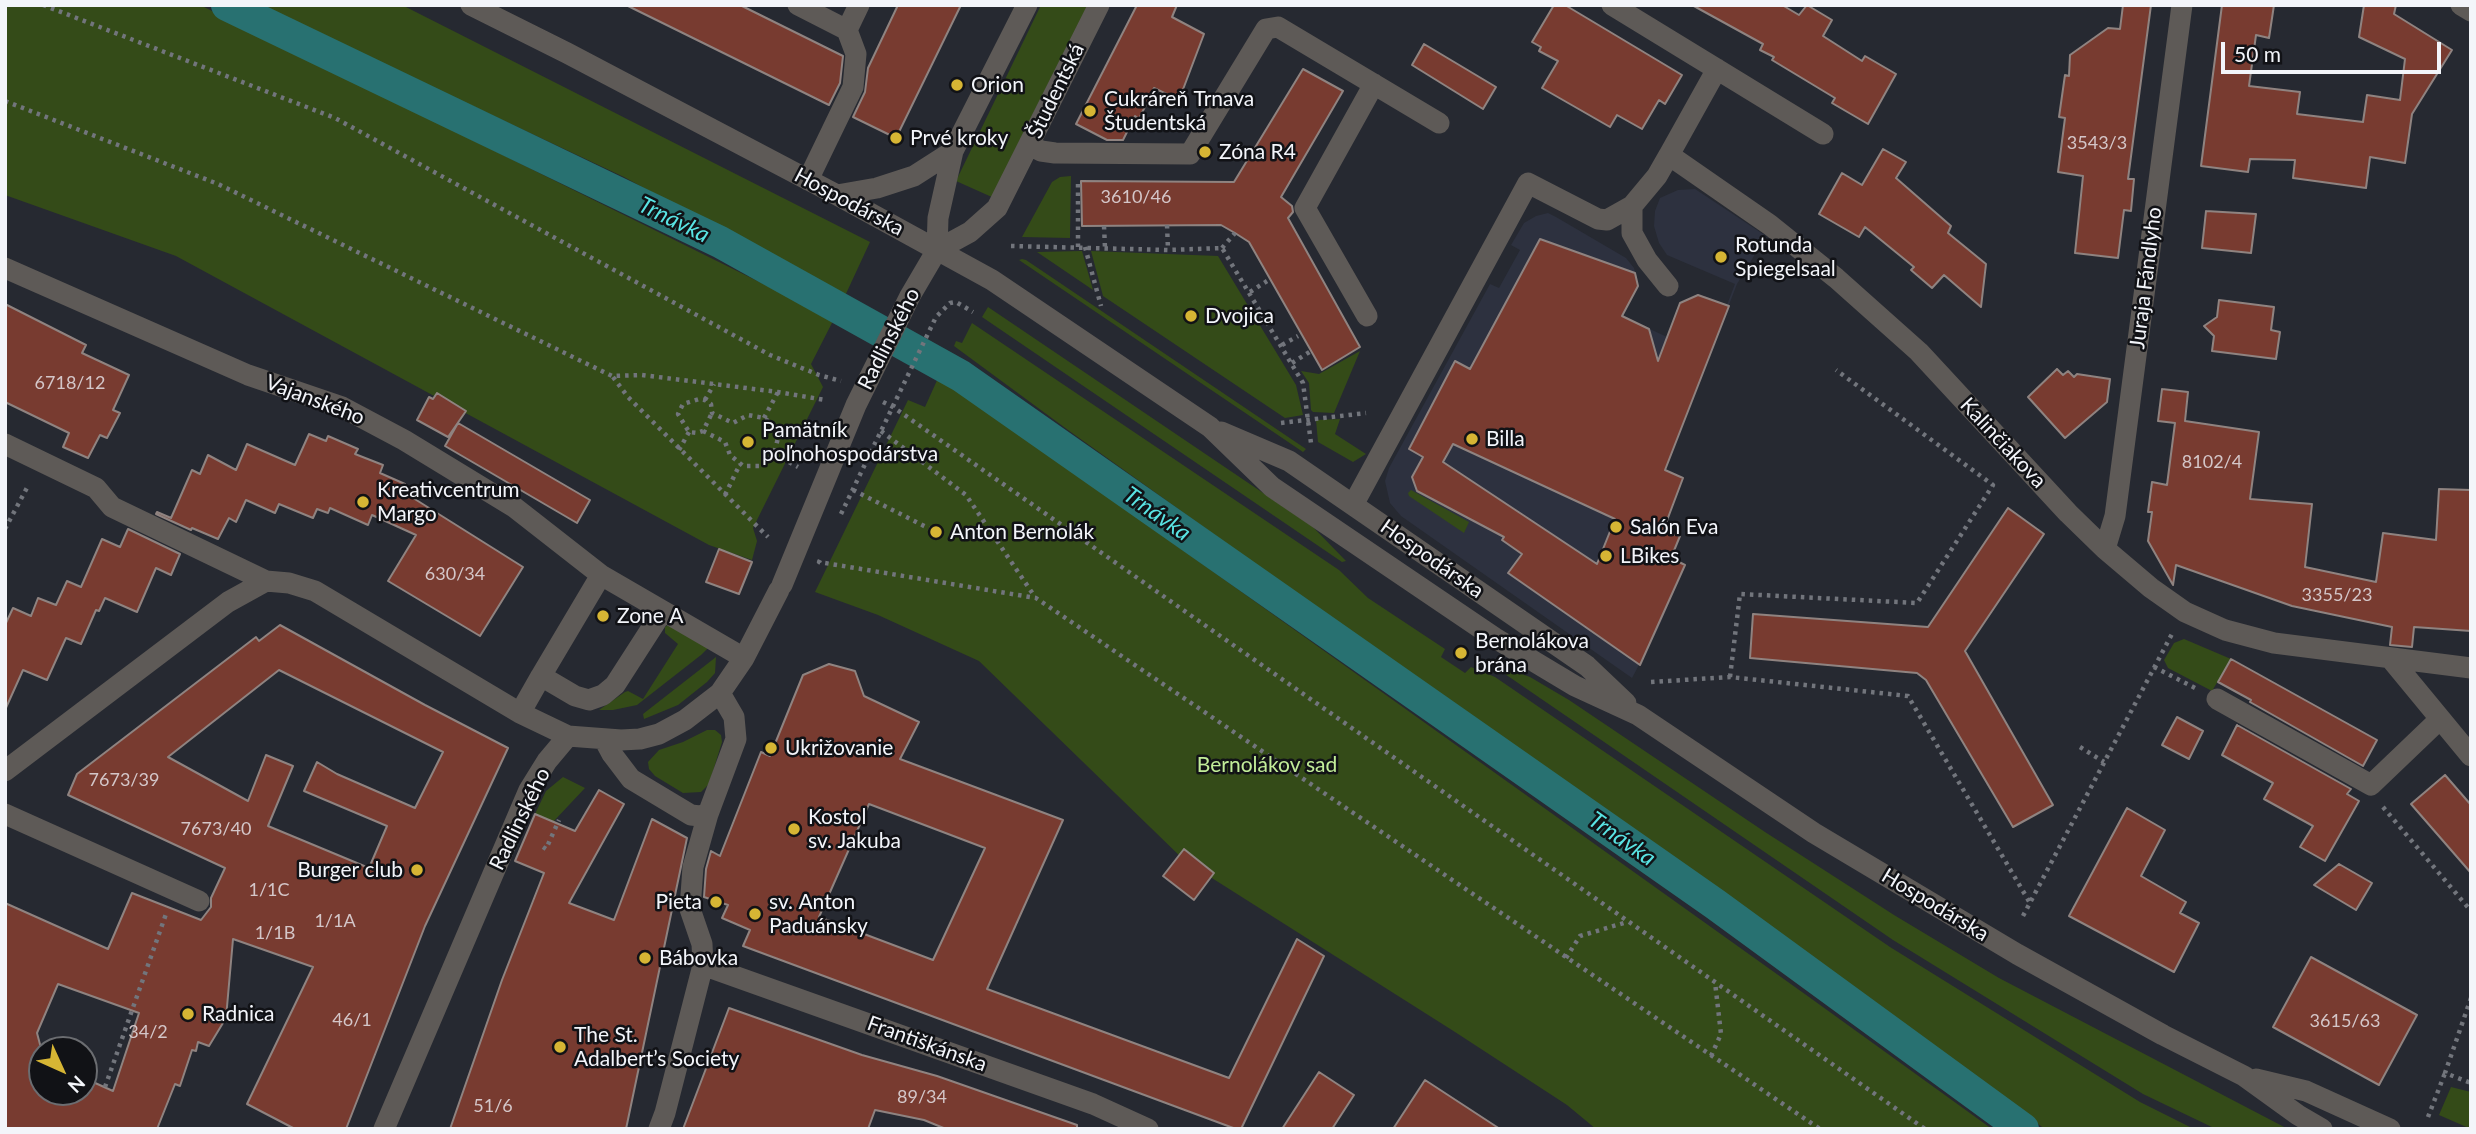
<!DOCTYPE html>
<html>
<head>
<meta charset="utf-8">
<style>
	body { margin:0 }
	#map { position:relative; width:2476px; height:1134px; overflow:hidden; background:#262931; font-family:Lato,sans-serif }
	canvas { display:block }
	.frame { position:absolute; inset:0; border:7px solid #f3f5fa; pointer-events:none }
	.north { position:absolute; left:28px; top:1036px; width:70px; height:70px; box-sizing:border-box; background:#111216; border:2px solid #6b6d71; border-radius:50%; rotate:135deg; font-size:19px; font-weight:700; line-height:28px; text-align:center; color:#f3f5fa }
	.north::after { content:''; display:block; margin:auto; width:24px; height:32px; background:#d6b534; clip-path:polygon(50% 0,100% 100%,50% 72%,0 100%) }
	.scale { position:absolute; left:2221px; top:42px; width:220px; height:32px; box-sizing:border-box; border:4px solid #f3f5fa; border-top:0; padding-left:9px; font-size:21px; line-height:24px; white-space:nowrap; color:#f3f5fa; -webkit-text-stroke:5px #111216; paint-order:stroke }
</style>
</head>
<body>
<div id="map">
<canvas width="2476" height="1134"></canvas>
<div class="frame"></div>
<div class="north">N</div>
<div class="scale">50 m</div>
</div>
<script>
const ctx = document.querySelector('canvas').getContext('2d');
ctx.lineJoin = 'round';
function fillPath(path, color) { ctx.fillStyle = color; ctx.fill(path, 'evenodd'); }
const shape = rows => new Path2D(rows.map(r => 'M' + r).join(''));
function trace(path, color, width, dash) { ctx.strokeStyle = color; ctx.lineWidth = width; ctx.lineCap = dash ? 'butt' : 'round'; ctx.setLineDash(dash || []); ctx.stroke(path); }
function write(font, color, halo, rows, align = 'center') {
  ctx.font = font + ' Lato,sans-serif'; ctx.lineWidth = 5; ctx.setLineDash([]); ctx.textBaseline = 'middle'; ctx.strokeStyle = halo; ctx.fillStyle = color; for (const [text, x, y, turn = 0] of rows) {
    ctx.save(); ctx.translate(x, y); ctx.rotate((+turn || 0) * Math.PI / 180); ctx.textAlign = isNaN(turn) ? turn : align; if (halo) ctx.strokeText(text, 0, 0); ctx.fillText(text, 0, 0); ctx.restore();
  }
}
const built = shape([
	[1695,189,1766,236,1737,284,1665,470,1683,478,1663,530,1680,536,1672,558,1685,565,1658,629,1632,678,1401,516,1390,503,1385,481,1389,468,1490,284,1499,288,1520,250,1511,245,1524,223,1536,216,1548,213,1556,217,1626,258,1634,268,1638,286,1622,316,1667,337,1680,303,1698,295,1727,305,1735,284,1667,255,1659,243,1654,226,1655,211,1660,198,1678,190]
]);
const green = shape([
	[5,5,200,5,834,319,811,364,823,387,753,528,757,541,752,560,709,545,176,256,5,195],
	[257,5,402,5,870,242,844,298,624,177],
	[1041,5,1088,5,994,198,956,181],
	[1071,176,1070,238,1022,237,1052,182,1060,177],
	[1082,251,1093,290,1037,252,1081,251],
	[1091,251,1218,256,1296,385,1303,415,1285,418,1103,296],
	[1022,259,1026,260,1306,449,1303,452,1019,260],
	[988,307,1312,526,1346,561,1342,562,982,317],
	[972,323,1339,570,1368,598,1445,649,1441,657,1465,673,1471,667,1495,677,1890,947,2140,1102,2194,1129,2045,1129,1068,430,954,346,956,341,962,343],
	[1360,351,1334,413,1313,412,1311,410,1309,383,1301,371,1319,374],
	[939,376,1809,997,1992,1129,1596,1129,1567,1105,1455,1032,1185,861,979,661,878,615,815,592,908,400,925,407],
	[1340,419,1335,434,1366,454,1353,462,1318,442,1316,420],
	[1411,490,1469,522,1464,533,1409,496,1408,493],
	[668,625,711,645,701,655,637,705,613,710,599,710,625,692,628,691,643,699,678,644,665,633,665,627],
	[2184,639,2231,659,2212,691,2168,668,2164,660,2174,643],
	[716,657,715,673,707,682,678,705,644,719,643,714],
	[1497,665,1530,677,1569,700,1765,832,1894,915,1999,978,2288,1129,2216,1129,2143,1094,1893,940,1502,672],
	[707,730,715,730,721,735,722,742,709,784,701,792,683,793,655,776,649,769,648,762,659,750,683,742],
	[563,777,585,788,553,822,535,814,546,791],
	[2451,1087,2471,1092,2471,1129,2439,1115]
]);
const canal = shape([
	[227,5,720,242,961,376,1715,904,2023,1129]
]);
const building = shape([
	[626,5,740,5,843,56,840,83,829,105,626,5],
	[898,5,961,5,896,138,853,117,865,92,868,68,898,5],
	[1137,5,1177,5,1172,17,1204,34,1179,100,1154,88,1139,119,1135,116,1123,140,1107,140,1076,124,1137,5],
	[1554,5,1565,5,1682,75,1665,104,1659,100,1642,129,1617,115,1610,127,1542,88,1558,61,1539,51,1541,47,1532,42,1554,5],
	[1692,5,1782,5,1799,15,1807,5,1832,20,1823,36,1862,61,1865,56,1896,74,1868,124,1832,103,1835,98,1772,60,1774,57,1760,50,1763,44,1692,5],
	[2123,5,2151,5,2128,179,2134,179,2131,211,2124,210,2118,258,2075,253,2083,176,2058,172,2065,118,2059,117,2065,75,2069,76,2070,55,2108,28,2120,29,2123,5],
	[2222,5,2274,5,2269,38,2256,35,2249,86,2300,92,2297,114,2363,122,2367,95,2400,100,2405,59,2359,37,2364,5,2396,5,2394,14,2452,50,2412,114,2405,163,2370,157,2366,188,2293,178,2295,160,2250,159,2248,172,2201,166,2222,5],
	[1424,44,1496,87,1483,109,1412,65,1424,44],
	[1303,69,1343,91,1281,197,1292,206,1293,212,1288,218,1360,347,1322,370,1249,242,1235,233,1221,225,1082,226,1081,181,1234,182,1303,69],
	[1883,149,1906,162,1896,178,1951,226,1948,233,1986,264,1981,307,1944,275,1932,288,1911,270,1914,267,1865,227,1859,237,1819,214,1842,173,1862,185,1883,149],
	[2206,211,2256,214,2251,253,2202,248,2206,211],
	[1540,239,1635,273,1638,286,1622,316,1649,329,1658,361,1680,303,1698,295,1729,306,1665,470,1683,478,1663,531,1680,536,1671,558,1685,565,1640,665,1508,573,1522,554,1502,540,1504,537,1417,491,1412,477,1423,457,1409,449,1455,361,1470,369,1540,239],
	[1453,444,1615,519,1597,564,1443,462,1453,444],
	[2219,300,2274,307,2271,330,2280,332,2276,359,2212,351,2214,336,2204,326,2217,317,2219,300],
	[5,304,86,345,82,353,129,375,113,410,120,413,107,438,100,435,88,458,63,447,69,433,5,402,5,304],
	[2057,369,2063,375,2068,371,2074,377,2077,374,2110,379,2107,402,2065,438,2028,397,2057,369],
	[2162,389,2188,392,2185,421,2259,432,2250,499,2312,504,2305,567,2376,582,2383,533,2436,540,2439,489,2471,490,2471,631,2414,627,2412,647,2390,645,2392,627,2292,606,2176,565,2173,585,2148,541,2152,512,2148,512,2152,482,2167,485,2175,423,2158,421,2162,389],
	[437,393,466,411,448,437,417,420,429,397,433,399,437,393],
	[458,423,590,500,577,523,445,446,458,423],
	[309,434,326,441,328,436,358,449,355,454,383,465,380,473,405,484,402,491,523,567,480,636,388,581,416,535,372,515,368,525,330,508,328,513,317,509,313,518,279,504,275,513,246,500,236,522,229,518,218,539,192,528,191,530,156,514,157,512,171,518,192,470,200,474,208,455,236,470,247,444,295,465,309,434],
	[2008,508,2044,534,1965,651,2053,805,2013,827,1926,680,1917,673,1750,658,1753,614,1928,627,2008,508],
	[128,529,180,554,171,575,156,568,137,612,105,598,99,611,96,610,81,644,66,638,47,680,23,670,5,710,5,625,13,608,31,616,38,598,56,605,67,581,81,587,102,539,120,547,128,529],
	[719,549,752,562,739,594,706,582,719,549],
	[280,625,425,705,508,748,425,926,346,1129,295,1129,247,1104,313,967,233,939,226,1018,209,1046,198,1042,196,1051,192,1050,180,1086,175,1084,157,1129,5,1129,5,903,108,949,132,893,201,920,211,907,211,898,225,868,68,795,77,774,256,637,259,641,280,625],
	[279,670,443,752,415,808,337,774,317,762,304,791,387,826,369,868,268,826,293,766,266,755,248,801,168,757,279,670],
	[58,984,139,1013,113,1091,84,1078,84,1092,42,1092,42,1052,37,1033,58,984],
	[2231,659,2377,740,2363,766,2250,702,2251,700,2218,682,2231,659],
	[829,664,855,671,864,696,919,722,900,759,1063,820,987,989,1229,1078,1297,939,1324,956,1241,1129,1236,1129,743,946,750,930,722,918,728,905,704,897,706,869,711,851,720,856,761,752,770,756,803,675,829,664],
	[869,804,985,848,933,960,819,917,869,804],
	[2177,717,2203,731,2189,759,2162,745,2177,717],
	[2237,725,2351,789,2347,794,2359,801,2325,861,2300,847,2313,826,2264,799,2273,783,2222,755,2237,725],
	[2445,775,2471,805,2471,873,2411,804,2445,775],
	[599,790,624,804,569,903,614,920,652,819,687,838,626,1129,450,1129,502,980,544,873,515,861,535,814,575,831,599,790],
	[2127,808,2165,830,2141,876,2186,902,2180,913,2199,923,2174,972,2069,916,2127,808],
	[1184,849,1214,873,1194,900,1163,876,1184,849],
	[2339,864,2372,883,2356,910,2314,885,2339,864],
	[2311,957,2417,1015,2379,1085,2273,1027,2311,957],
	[729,1008,862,1055,937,1076,1077,1125,1077,1129,946,1129,924,1120,875,1110,868,1129,683,1129,729,1008],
	[1319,1072,1354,1095,1332,1129,1282,1129,1319,1072],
	[1425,1080,1500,1129,1393,1129,1425,1080]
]);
const path = shape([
	[43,5,335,118,770,355,819,375,841,381],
	[5,101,218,184,612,376,642,375,778,392,825,400],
	[1167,225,1168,250],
	[1104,226,1105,248],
	[1011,246,1168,250,1222,248,1303,383,1311,443],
	[1078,247,1078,179],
	[1085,247,1101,306],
	[1222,248,1235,233],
	[1250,292,1267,281],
	[1282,345,1298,336],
	[1292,363,1311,351],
	[613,377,628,397,768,537],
	[705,400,714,384],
	[883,402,893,407,1925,1129],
	[764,418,778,392],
	[1281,423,1366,413],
	[703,431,725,442,730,455,743,466,760,466,774,454,778,438,771,423,764,418,748,415,733,423,712,413,711,404,705,400,699,399,683,404,678,414,689,432,697,433,703,431,712,413],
	[881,431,966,495,1035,597],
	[679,450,689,432],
	[774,454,798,467],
	[853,490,936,532],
	[725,495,740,464],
	[841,514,936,317,950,303,956,302,973,312],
	[5,529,29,484],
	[820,560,819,562,1036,598,1820,1129],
	[2154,667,2197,689],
	[1730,677,1740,594,1917,603,1993,485,1836,370],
	[1651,682,1730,677,1908,696,2030,903],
	[2080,747,2104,762],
	[2383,807,2471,911],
	[543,847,546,849,559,820],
	[2023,916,2173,632],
	[1566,958,1580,936,1627,922],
	[2471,998,2445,1073,2471,1083],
	[1711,1056,1721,1034,1715,982],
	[105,1087,166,914],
	[2428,1117,2445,1073]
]);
const minor = shape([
	[471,5,567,53,837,195,992,280,1210,427,1272,487,1495,638,1575,686,1638,715,1814,833,2017,954,2163,1035,2244,1076,2298,1115,2322,1129],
	[798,5,847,30,859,5],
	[1612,5,1823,134],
	[2461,5,2471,11],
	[1717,69,1669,155,1770,225,1836,278,1919,352,2068,513,2105,549,2151,588,2185,612,2225,630,2274,643,2471,668],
	[1030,145,1041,151,1055,153,1190,154,1266,29,1278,27,1439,123],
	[808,180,853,87,856,54,847,30],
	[837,195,877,188,914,176,953,151],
	[1632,206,1632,233,1647,260,1668,286],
	[937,250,970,232,997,208,1099,5],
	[5,268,248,375,342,407,404,440,514,507,601,575,744,658],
	[1367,316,1305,208,1374,84],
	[1221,432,1289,461,1587,666,1626,703],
	[5,444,96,488,112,507,266,581],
	[1353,505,1528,183,1598,219,1607,220,1632,206,1657,176,1669,155],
	[2105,549,2115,516,2182,5],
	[601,575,541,676,575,696,589,700,603,695,615,685,662,612],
	[782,585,856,405,910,296,937,250,938,218,953,151,1027,5],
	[2391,659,2471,756],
	[2217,699,2371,785,2440,719],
	[520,713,541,676],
	[604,739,612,754,631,779,691,815,700,816,708,814],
	[5,771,228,602,266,581,289,583,315,591,520,713,568,736,621,740,640,739,659,734,685,720,720,693,744,658,779,590],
	[5,814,199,901],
	[703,965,1093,1104,1148,1129],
	[2256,1079,2306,1091,2390,1129],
	[384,1129,529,790,547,761,568,736],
	[659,1129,665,1113,703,965,702,944,690,909,693,867,708,814,736,739,734,717,720,693]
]);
const markers = [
	[957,85,7,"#d6b534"],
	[1090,111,7,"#d6b534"],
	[896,138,7,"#d6b534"],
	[1205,152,7,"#d6b534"],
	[1721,257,7,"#d6b534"],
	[1191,316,7,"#d6b534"],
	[1472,439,7,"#d6b534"],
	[748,442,7,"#d6b534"],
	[363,502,7,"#d6b534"],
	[1616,527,7,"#d6b534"],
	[936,532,7,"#d6b534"],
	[1606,556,7,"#d6b534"],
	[603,616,7,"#d6b534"],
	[1461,653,7,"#d6b534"],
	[771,748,7,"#d6b534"],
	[794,829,7,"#d6b534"],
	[417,870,7,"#d6b534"],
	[716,902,7,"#d6b534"],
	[755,914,7,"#d6b534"],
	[645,958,7,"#d6b534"],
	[188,1014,7,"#d6b534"],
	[560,1047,7,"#d6b534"]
];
const numberNames = [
	["3543/3",2097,143],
	["3610/46",1136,197],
	["6718/12",70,383],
	["8102/4",2212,462],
	["630/34",455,574],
	["3355/23",2337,595],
	["7673/39",124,780],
	["7673/40",216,829],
	["1/1C",269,890],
	["1/1A",335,921],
	["1/1B",275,933],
	["46/1",352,1020],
	["3615/63",2345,1021],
	["34/2",148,1032],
	["89/34",922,1097],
	["51/6",493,1106]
];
const poiNames = [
	["Orion",971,85],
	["Cukráreň Trnava",1104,99],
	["Študentská",1104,123],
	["Prvé kroky",910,138],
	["Zóna R4",1219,152],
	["Rotunda",1735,245],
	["Spiegelsaal",1735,269],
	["Dvojica",1205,316],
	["Pamätník",762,430],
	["poľnohospodárstva",762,454],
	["Billa",1486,439],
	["Kreativcentrum",377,490],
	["Margo",377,514],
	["Salón Eva",1630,527],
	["Anton Bernolák",950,532],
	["LBikes",1620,556],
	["Zone A",617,616],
	["Bernolákova",1475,641],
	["brána",1475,665],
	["Ukrižovanie",785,748],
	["Kostol",808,817],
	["sv. Jakuba",808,841],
	["Burger club",403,870,"right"],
	["Pieta",702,902,"right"],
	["sv. Anton",769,902],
	["Paduánsky",769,926],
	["Bábovka",659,958],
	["Radnica",202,1014],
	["The St.",574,1035],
	["Adalbert’s Society",574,1059]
];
const streetNames = [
	["Študentská",1056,91,-64],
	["Hospodárska",849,202,28],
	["Juraja Fándlyho",2146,278,-83],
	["Radlinského",889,339,-63],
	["Vajanského",315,400,21],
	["Kalinčiakova",2003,443,47],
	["Hospodárska",1432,559,35],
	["Radlinského",520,819,-64],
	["Hospodárska",1935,905,31],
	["Františkánska",927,1044,20]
];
const parkNames = [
	["Bernolákov sad",1267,765]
];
const waterNames = [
	["Trnávka",674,220,26],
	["Trnávka",1157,514,35],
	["Trnávka",1622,839,35]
];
fillPath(built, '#2d313f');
fillPath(green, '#344b18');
trace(canal, '#287171', 32);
fillPath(building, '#783b30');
trace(building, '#8f8380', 2);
trace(path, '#72757c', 4.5, [3.5, 5]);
trace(minor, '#5e5a57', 21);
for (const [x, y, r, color] of markers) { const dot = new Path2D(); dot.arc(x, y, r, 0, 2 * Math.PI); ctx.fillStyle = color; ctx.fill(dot); trace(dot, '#111216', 2.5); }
write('18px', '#d4c6c8', null, numberNames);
write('21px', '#f3f5fa', '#111216', poiNames, 'left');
write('21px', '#f3f5fa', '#111216', streetNames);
write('21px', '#c2ed99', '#111216', parkNames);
write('italic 23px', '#59e3e3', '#111216', waterNames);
</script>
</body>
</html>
